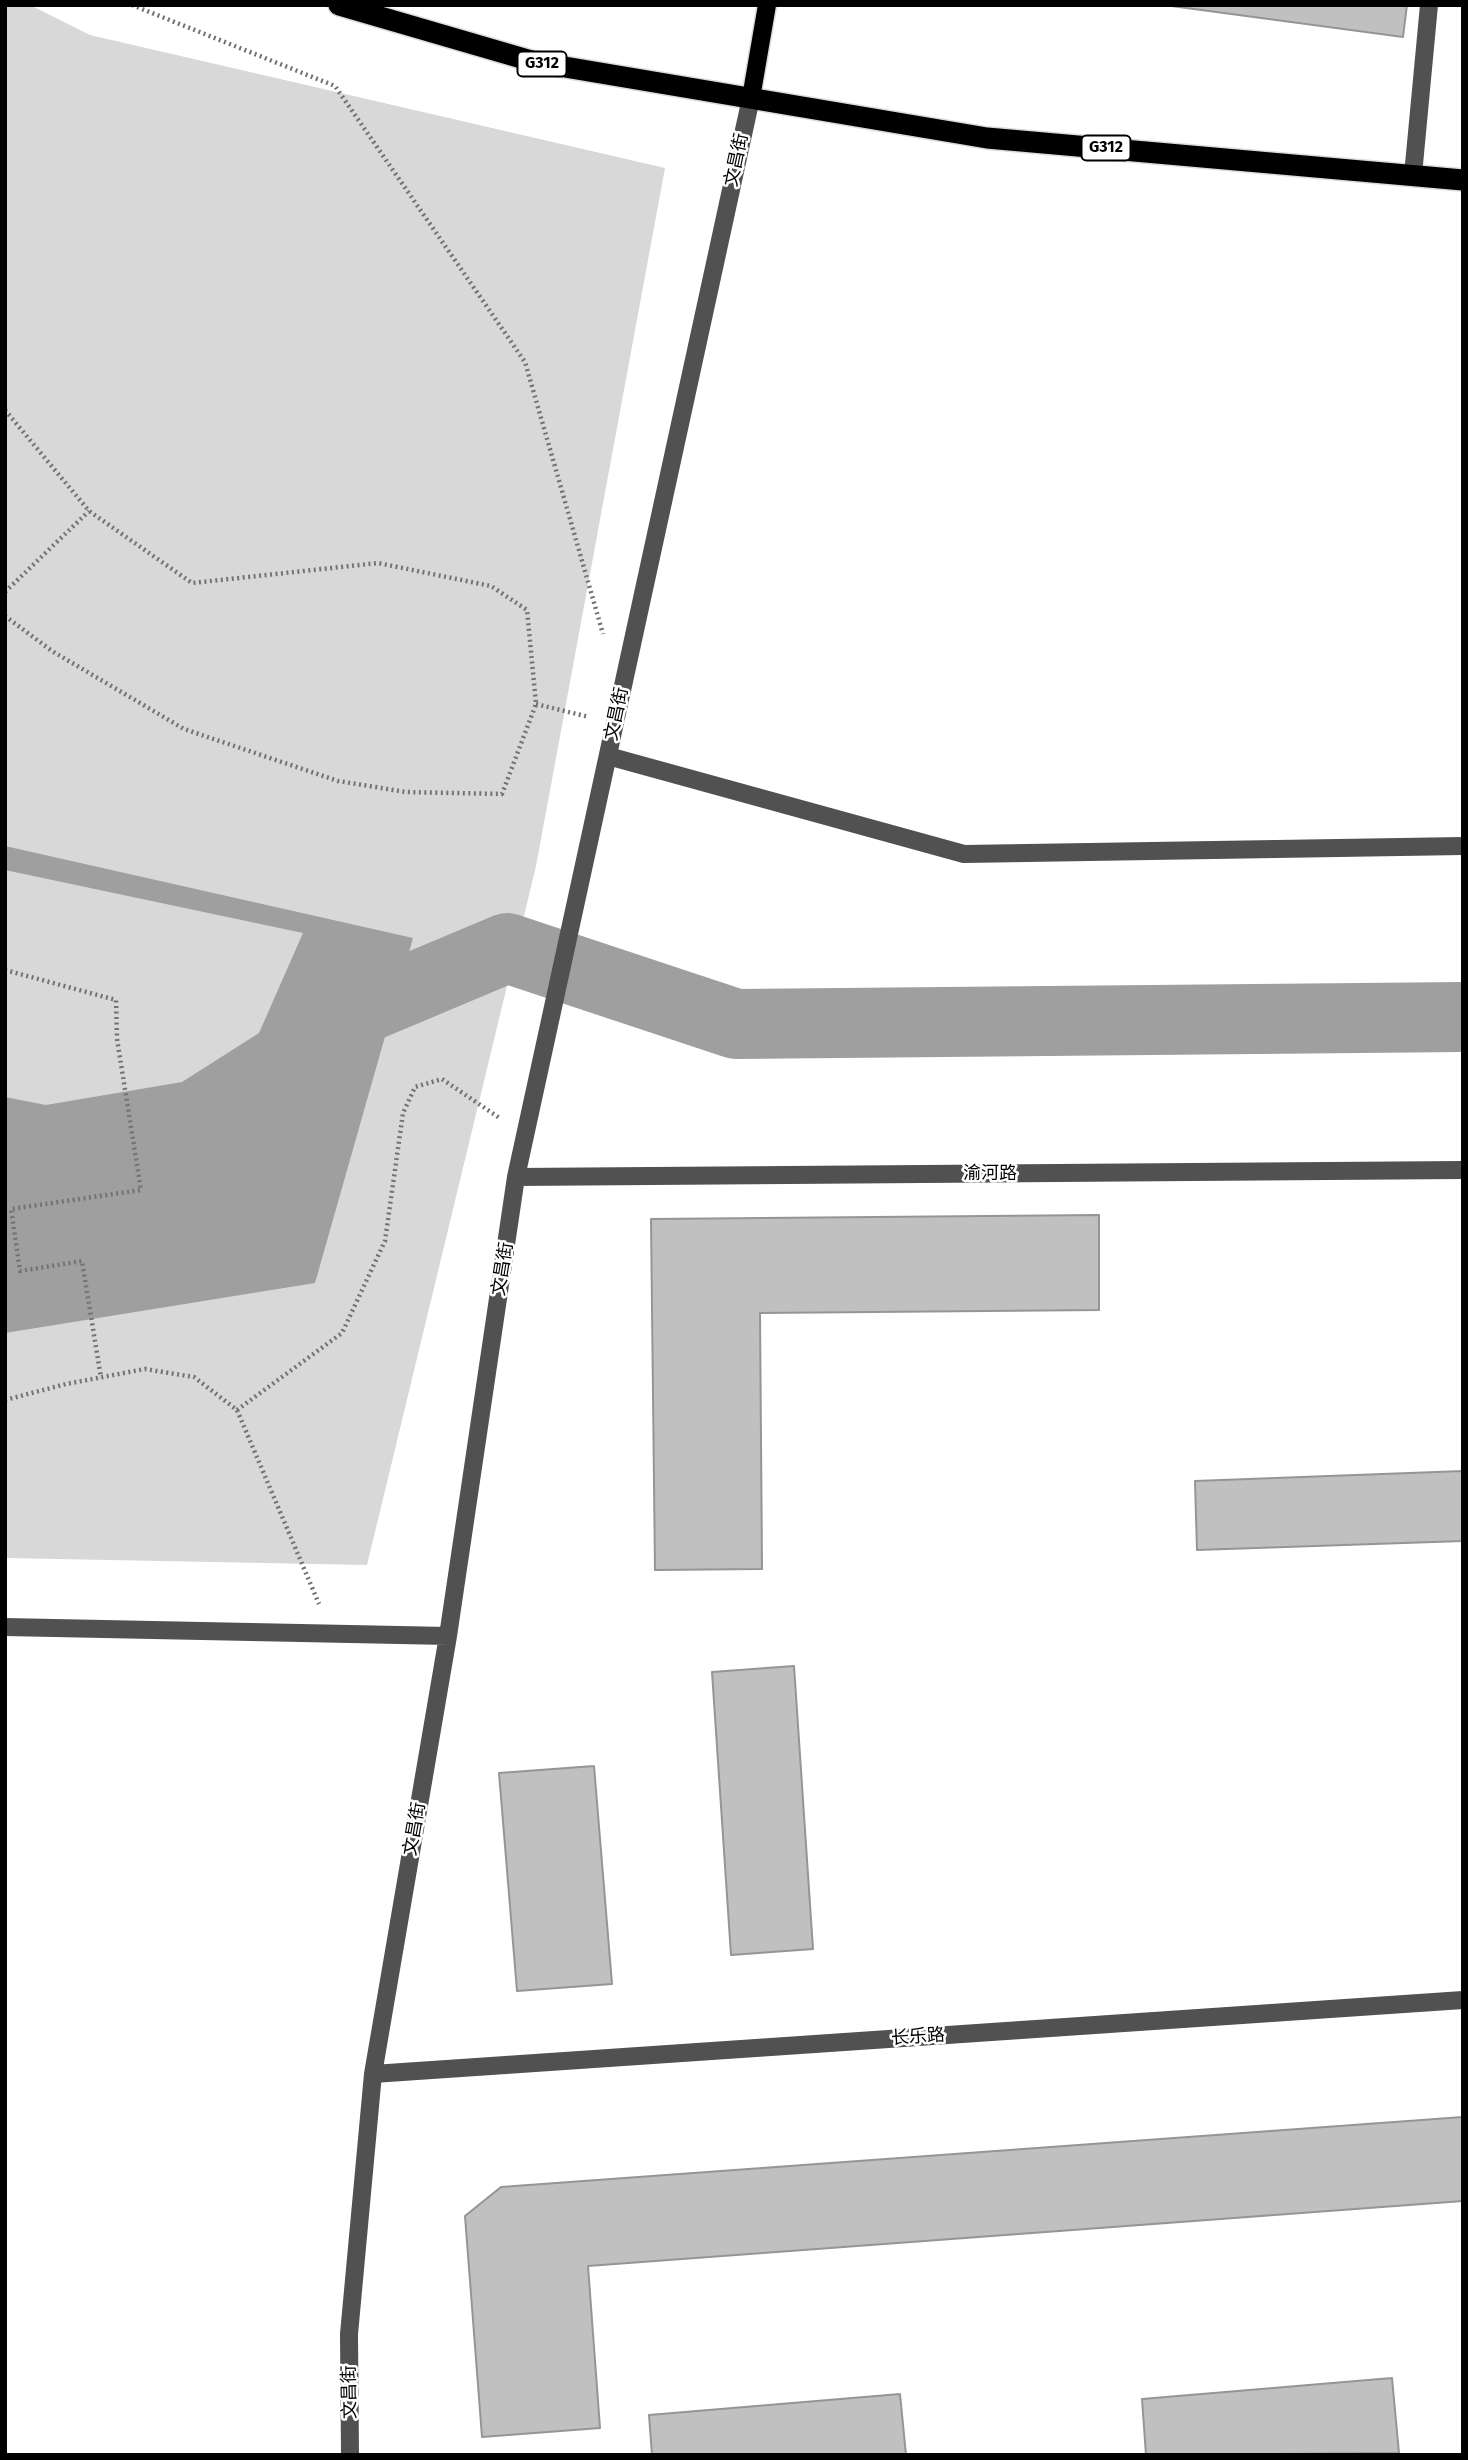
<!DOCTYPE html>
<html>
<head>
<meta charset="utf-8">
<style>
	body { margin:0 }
	#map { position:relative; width:1468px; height:2460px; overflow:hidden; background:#fff; font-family:"Fira Sans",sans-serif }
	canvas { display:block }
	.frame { position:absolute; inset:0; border:7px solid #000; pointer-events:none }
</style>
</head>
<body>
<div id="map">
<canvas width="1468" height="2460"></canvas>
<div class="frame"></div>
</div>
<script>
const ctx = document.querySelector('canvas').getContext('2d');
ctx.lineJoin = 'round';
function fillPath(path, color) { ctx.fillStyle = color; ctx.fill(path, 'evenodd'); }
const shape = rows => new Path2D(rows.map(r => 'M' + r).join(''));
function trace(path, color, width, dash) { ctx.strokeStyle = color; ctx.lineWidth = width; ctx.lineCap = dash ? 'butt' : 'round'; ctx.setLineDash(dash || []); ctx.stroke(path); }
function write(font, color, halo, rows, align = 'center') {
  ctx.font = font + ' "Fira Sans","Noto Sans SC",sans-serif'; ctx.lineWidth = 5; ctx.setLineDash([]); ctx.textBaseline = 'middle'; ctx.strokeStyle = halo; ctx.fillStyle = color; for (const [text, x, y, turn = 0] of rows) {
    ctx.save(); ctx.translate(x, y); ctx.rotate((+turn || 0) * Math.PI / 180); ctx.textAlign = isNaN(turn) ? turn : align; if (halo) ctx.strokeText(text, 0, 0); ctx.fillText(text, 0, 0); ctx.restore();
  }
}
const green = shape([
	[5,5,30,5,90,35,665,168,536,866,367,1565,5,1558]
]);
const water = shape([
	[5,846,413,938,315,1283,5,1333,5,1097,46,1105,182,1082,259,1033,303,933,5,870]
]);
const river = shape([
	[315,1038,324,1025,507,948,736,1024,1463,1017]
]);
const building = shape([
	[1164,5,1407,5,1403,37,1164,5],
	[1099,1215,1099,1310,760,1313,762,1569,655,1570,651,1219,1099,1215],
	[1463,1471,1463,1541,1197,1550,1195,1481,1463,1471],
	[794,1666,813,1949,731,1955,712,1672,794,1666],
	[594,1766,612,1984,517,1991,499,1773,594,1766],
	[1463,2117,1463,2201,588,2266,600,2428,482,2437,465,2216,501,2187,1463,2117],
	[1392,2378,1399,2453,1146,2455,1142,2399,1392,2378],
	[900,2394,906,2455,652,2455,649,2415,900,2394]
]);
const path = shape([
	[132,5,335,86,525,362,603,634],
	[5,410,89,511,192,583,378,563,491,586,527,610,536,704,502,794,406,792,338,781,184,729,52,651,5,616],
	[5,592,89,511],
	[536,704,589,717],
	[5,970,116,1000,117,1039,141,1190,11,1209,20,1271,82,1261,101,1378],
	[5,1400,66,1384,145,1369,194,1377,237,1410,319,1604],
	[237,1410,342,1333,385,1241,403,1113,415,1087,442,1079,501,1119]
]);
const minor = shape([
	[1413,175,1429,5],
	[608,756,964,854,1463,846],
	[516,1177,1463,1170],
	[5,1627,448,1636],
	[373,2074,1463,2000],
	[350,2455,349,2334,373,2074,448,1636,516,1177,751,98]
]);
const major = shape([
	[751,98,767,5]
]);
const highway = shape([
	[339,5,535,62,987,138,1463,180]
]);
const shields = [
	[542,64,49],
	[1106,148,49]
];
const shieldNames = [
	["G312",542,64],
	["G312",1106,148]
];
const streetNames = [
	["文昌街",737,160,-78],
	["文昌街",617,714,-78],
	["渝河路",990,1174],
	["文昌街",503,1269,-81],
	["文昌街",415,1829,-80],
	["长乐路",918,2037,-4],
	["文昌街",350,2392,-91]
];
fillPath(green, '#d8d8d8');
fillPath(water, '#9f9f9f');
trace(river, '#9f9f9f', 70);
fillPath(building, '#c0c0c0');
trace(building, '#959595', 2);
trace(major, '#dbdbdb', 21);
trace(highway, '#dbdbdb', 24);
trace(path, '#737373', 4.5, [2, 3.5]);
trace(minor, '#515151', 18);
trace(major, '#000', 18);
trace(highway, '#000', 21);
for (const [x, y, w] of shields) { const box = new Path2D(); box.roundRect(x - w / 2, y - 12.5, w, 25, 5); ctx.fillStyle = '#fff'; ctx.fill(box); trace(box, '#000', 2); }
write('bold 16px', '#000', null, shieldNames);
write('18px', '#000', '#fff', streetNames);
</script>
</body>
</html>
